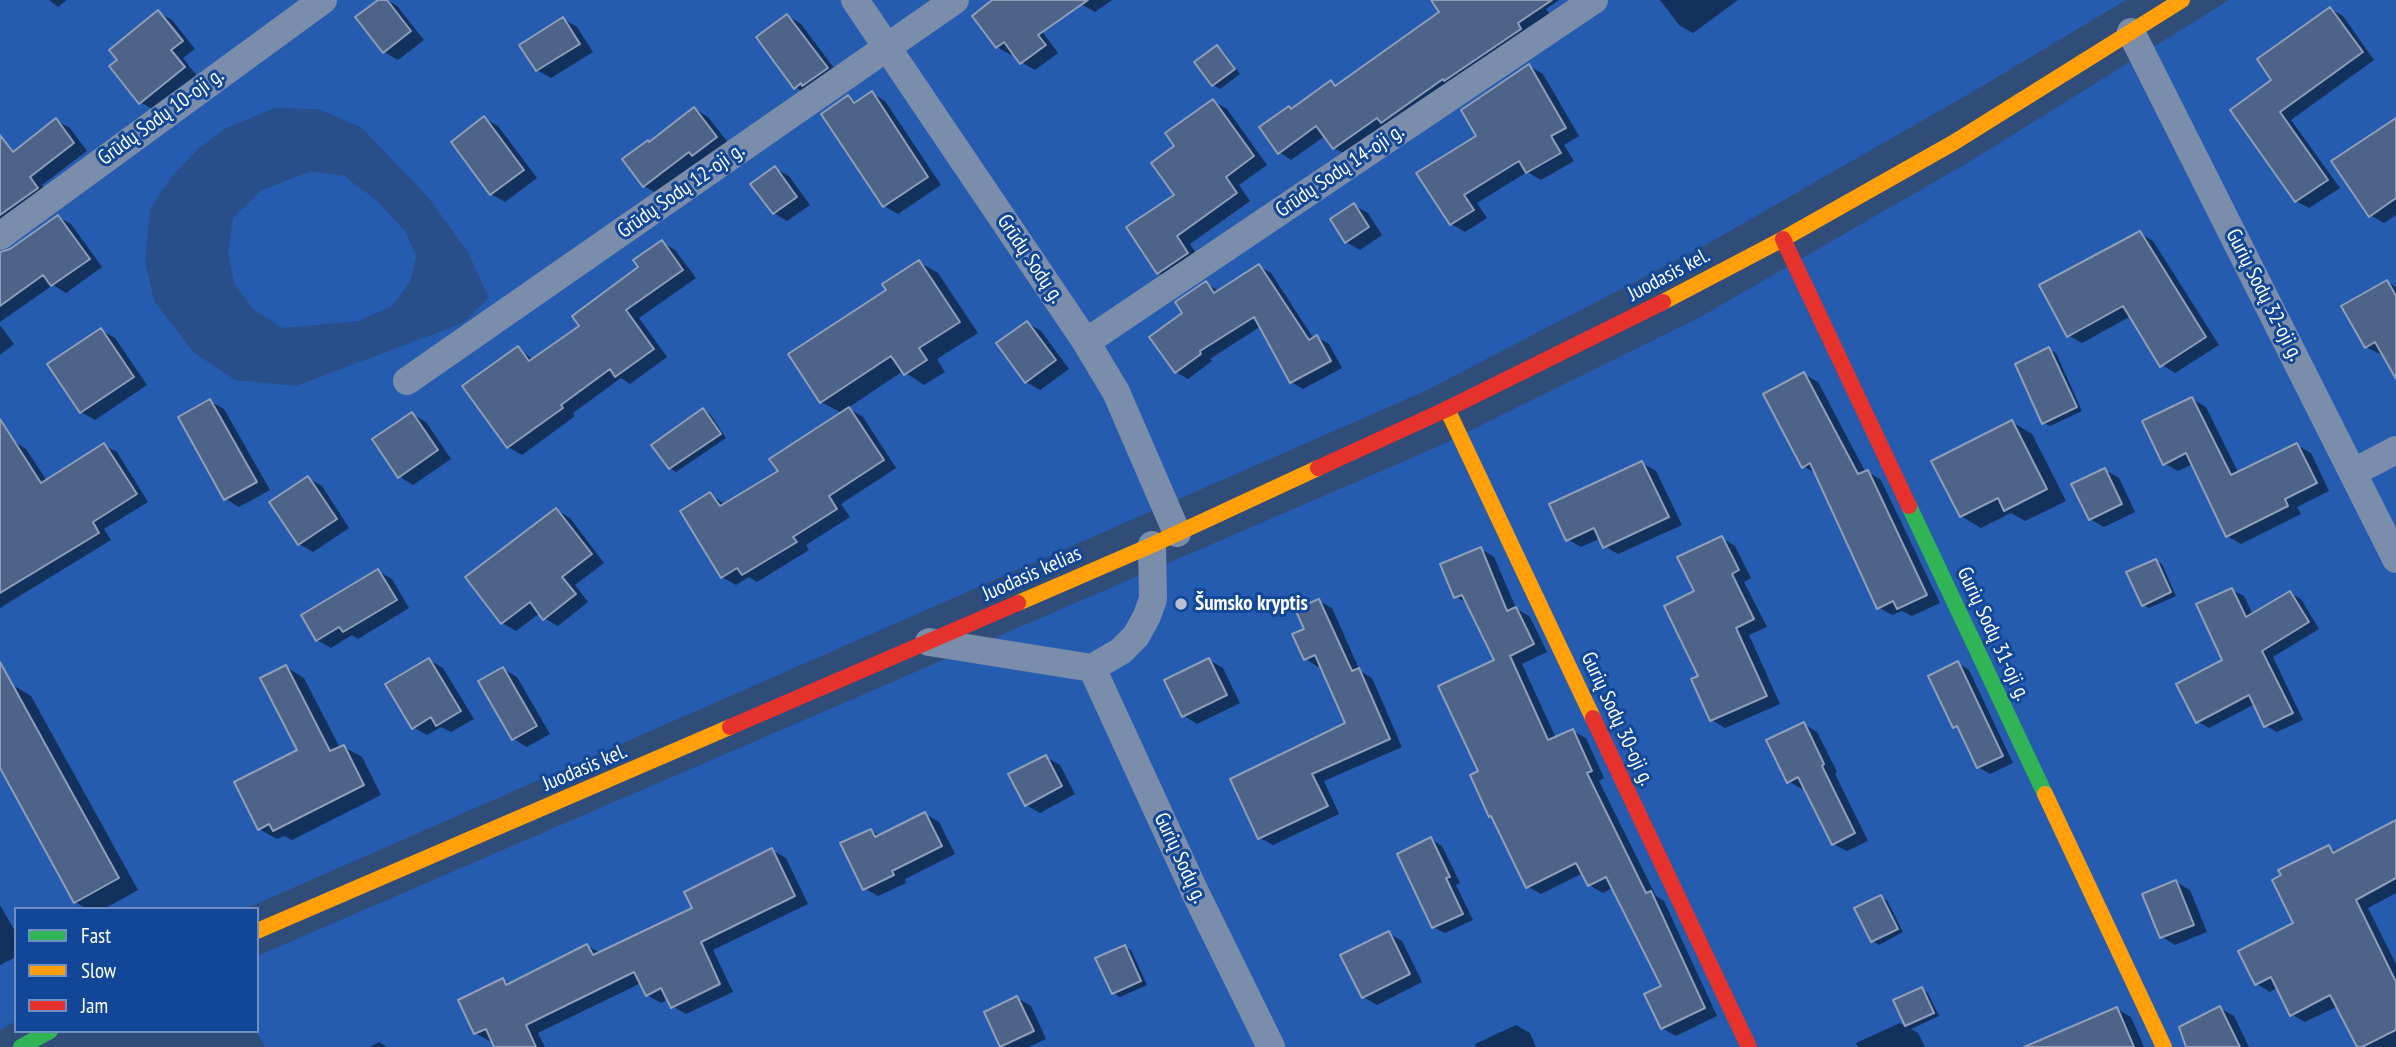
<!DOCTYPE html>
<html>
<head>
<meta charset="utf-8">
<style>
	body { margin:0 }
	#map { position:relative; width:2396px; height:1047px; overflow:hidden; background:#304c79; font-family:"PT Sans Narrow",sans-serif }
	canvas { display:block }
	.legend { position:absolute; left:14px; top:907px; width:245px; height:126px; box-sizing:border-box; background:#114698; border:2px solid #7090c1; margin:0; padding:9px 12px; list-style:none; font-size:21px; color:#fff }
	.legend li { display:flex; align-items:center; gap:14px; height:35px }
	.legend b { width:35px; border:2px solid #7090c1 }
</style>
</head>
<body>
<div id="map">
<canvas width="2396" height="1047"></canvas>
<ul class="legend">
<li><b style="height:9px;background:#30b455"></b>Fast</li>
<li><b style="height:9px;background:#ff9f0a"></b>Slow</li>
<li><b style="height:9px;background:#e5322d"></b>Jam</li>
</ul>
</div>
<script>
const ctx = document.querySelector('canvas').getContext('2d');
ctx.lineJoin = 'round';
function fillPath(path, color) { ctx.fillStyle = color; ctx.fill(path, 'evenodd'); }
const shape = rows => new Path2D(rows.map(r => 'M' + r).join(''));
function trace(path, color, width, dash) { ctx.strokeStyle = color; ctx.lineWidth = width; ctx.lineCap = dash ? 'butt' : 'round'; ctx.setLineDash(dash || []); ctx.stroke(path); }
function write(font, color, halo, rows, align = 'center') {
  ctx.font = font + ' "PT Sans Narrow",sans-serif'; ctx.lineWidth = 6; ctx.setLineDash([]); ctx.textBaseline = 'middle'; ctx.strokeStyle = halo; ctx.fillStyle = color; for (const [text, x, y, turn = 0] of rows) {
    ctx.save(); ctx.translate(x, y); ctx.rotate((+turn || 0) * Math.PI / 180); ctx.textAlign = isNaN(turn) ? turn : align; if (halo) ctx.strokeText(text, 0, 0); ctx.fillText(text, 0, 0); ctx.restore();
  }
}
const green = shape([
	[0,0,2126,0,1974,91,1702,247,1425,391,245,909,16,909,16,1021,0,1030],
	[2229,0,2396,0,2396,1047,265,1047,256,1031,257,956,1437,447,1702,316,1974,159]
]);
const water = shape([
	[275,108,318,109,361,127,428,197,468,252,489,298,463,323,296,386,235,380,193,352,154,301,145,261,150,209,173,175,198,149,226,128],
	[312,171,344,176,376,200,405,231,416,256,410,282,392,306,359,321,283,328,254,310,234,283,228,253,233,218,262,190]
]);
const shadow = shape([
	[49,0,67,0,58,7],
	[380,0,387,0,397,6,424,40,398,60,384,52],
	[995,0,1019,0,1058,53,1035,70,1021,62,1014,53,1011,55,997,47,974,16],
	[1078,0,1112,0,1095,12,1081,4],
	[1447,0,1559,0,1546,9,1551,16,1347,155,1334,148,1325,136,1291,160,1279,152,1292,110,1331,82,1338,86,1441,12],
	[1660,0,1738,0,1693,33,1679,25],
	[2330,9,2343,16,2374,60,2291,120,2340,188,2309,208,2296,201,2274,80],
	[158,12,172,20,195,49,183,58,197,76,154,110,140,102,119,61],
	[788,16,801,24,840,76,809,95,795,87],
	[563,19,577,27,593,52,551,78,537,70,522,46],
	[1217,47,1223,51,1240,74,1220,89,1213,85],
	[1529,66,1543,74,1579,136,1564,145,1574,161,1541,180,1527,172,1477,203,1487,218,1465,232,1451,224,1478,136],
	[872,93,885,101,941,185,898,214,884,206,848,97,858,103],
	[1213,101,1227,109,1267,165,1239,185,1250,201,1190,244,1201,261,1172,281,1158,273,1177,196,1177,146],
	[695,109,708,117,730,145,658,194,644,186,650,143],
	[485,119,498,126,537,178,505,202,491,194],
	[2396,120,2396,215,2384,223,2370,215],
	[57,121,70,128,87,151,42,185,50,196,0,234,0,162],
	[775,168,789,176,810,205,787,221,774,213],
	[1354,205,1368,213,1382,235,1360,250,1346,242],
	[58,217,71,224,102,267,66,293,53,285,0,322,0,254,3,254],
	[2140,233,2153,241,2219,345,2175,373,2162,365,2131,316,2082,343,2068,335],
	[662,242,675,250,696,278,639,318,667,357,630,384,621,378,573,413,575,416,522,455,508,447,518,348,534,360,582,326,641,268],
	[919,262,938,273,978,333,937,359,945,372,924,385,903,371,848,408,863,417,896,468,841,504,850,517,806,545,809,550,757,582,749,577,736,585,722,577,710,494,726,505,780,472,842,413,821,402,888,290],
	[1259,266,1271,273,1314,339,1317,337,1329,344,1342,368,1303,389,1291,382,1261,326,1210,359,1212,361,1188,379,1176,372,1184,313,1206,283,1220,292],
	[2387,282,2396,287,2396,366,2383,353,2380,354,2366,347],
	[1027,323,1041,331,1069,369,1040,390,1026,382,998,344],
	[0,325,14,344,0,355],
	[101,330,115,338,147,385,95,420,81,412],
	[2049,349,2056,353,2082,411,2050,426,2043,423],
	[1804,374,1818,382,1866,473,1868,472,1881,480,1940,603,1912,616,1902,611,1892,615,1878,607,1817,474,1803,466],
	[2192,399,2206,407,2239,474,2297,445,2311,453,2329,491,2297,507,2301,514,2241,544,2227,536,2193,464,2178,471,2164,463],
	[210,401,224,409,270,490,239,507,226,499],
	[703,410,710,414,726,438,676,472,670,468],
	[412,414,426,422,451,459,413,485,400,477],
	[2012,422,2032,434,2066,501,2025,521,2011,513,1981,528,1961,516],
	[13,441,26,449,47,481,104,445,117,452,148,502,104,529,111,540,0,608,0,449],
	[1642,463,1656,471,1682,525,1618,554,1604,546,1601,538,1581,547,1567,539],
	[2105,470,2119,478,2135,512,2104,527,2090,519],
	[308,478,322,486,349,528,313,552,299,544],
	[556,510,570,518,604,563,575,585,588,602,558,626,544,618,540,613,516,631,502,623],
	[1722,538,1735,546,1751,578,1744,582,1767,627,1749,635,1780,704,1725,728,1712,720,1700,677,1696,592],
	[1481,549,1494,557,1516,608,1530,617,1547,652,1522,664,1556,738,1573,731,1586,738,1604,778,1599,781,1656,896,1664,901,1717,1016,1676,1036,1662,1028,1663,986,1614,887,1603,893,1589,885,1583,873,1541,894,1527,886,1494,818,1490,816,1480,772,1496,661,1469,604,1456,597],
	[2156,561,2162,564,2176,596,2149,608,2143,605],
	[378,571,392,579,409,608,358,639,352,635,331,648,317,640],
	[2232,590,2244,596,2253,615,2290,593,2301,599,2319,629,2273,657,2303,720,2277,732,2266,726,2255,704,2209,728,2197,721,2224,661],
	[1319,601,1332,608,1360,671,1372,678,1402,747,1324,781,1339,814,1273,845,1260,838,1348,724,1322,665,1318,667,1306,659,1306,630],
	[429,660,443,668,474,719,451,732,441,727,427,735,413,727],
	[1209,660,1223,668,1240,703,1197,724,1184,716],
	[1958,663,1969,670,2013,763,1990,774,1978,767,1961,730,1955,726],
	[286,667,304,678,340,748,344,747,362,757,381,795,292,840,284,836,277,839,259,829,299,750],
	[503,669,517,677,550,734,527,747,514,739],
	[11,684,31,696,138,890,104,909,87,909,75,902,0,765,0,690],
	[1804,724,1817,732,1837,772,1835,774,1868,841,1847,851,1833,844,1805,788,1802,789,1788,781],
	[1046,757,1060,765,1075,794,1040,813,1026,805],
	[925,814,939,822,955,854,905,879,906,883,878,896,864,888,871,831,881,836],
	[2396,822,2396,893,2368,908,2396,964,2396,1047,2359,1047,2338,1006,2305,1022,2291,1014,2278,987,2270,992,2257,984,2295,924,2329,847,2338,852],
	[1431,839,1442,846,1460,883,1456,885,1473,920,1445,933,1433,927],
	[772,850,786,858,808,904,713,950,733,992,686,1014,672,1006,668,999,661,1003,647,995,641,983,538,1033,545,1047,496,1047,493,1039,489,1041,475,1033,503,980,511,984,587,946,601,953,694,909],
	[2176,882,2190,890,2207,932,2175,945,2162,937],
	[1881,897,1887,900,1903,932,1879,945,1873,941],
	[0,905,16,933,16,957,0,965],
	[1388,933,1402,941,1422,982,1377,1005,1363,997],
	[1125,947,1131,950,1147,985,1120,997,1113,993],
	[1922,989,1928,993,1939,1016,1911,1029,1918,1033,1925,1047,1858,1047,1856,1043,1900,1023,1907,1027,1895,1001],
	[1017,998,1031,1006,1046,1039,1029,1047,1004,1047,1001,1045],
	[2220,1008,2234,1016,2249,1047,2190,1047],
	[2117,1009,2131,1017,2144,1047,2028,1047],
	[1516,1025,1530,1033,1536,1047,1476,1047,1475,1044],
	[379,1042,387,1047,370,1047]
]);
const building = shape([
	[378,0,387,0,411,31,383,53,355,17,378,0],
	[992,0,1088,0,1038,35,1046,45,1020,64,1004,42,996,48,972,16,992,0],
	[1431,0,1552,0,1518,23,1521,29,1444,81,1443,79,1381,123,1377,118,1333,149,1316,126,1278,154,1259,127,1289,106,1291,109,1331,80,1335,86,1439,12,1431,0],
	[2330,7,2363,52,2280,112,2328,180,2295,202,2230,110,2271,80,2257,59,2330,7],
	[158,10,183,41,171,50,185,67,139,104,109,66,117,60,109,50,158,10],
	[787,14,828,68,802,86,801,83,794,89,756,37,787,14],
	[563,17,580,44,536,71,519,45,563,17],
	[1217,45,1235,69,1212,86,1194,62,1217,45],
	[1529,64,1566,128,1551,136,1561,153,1526,173,1519,161,1464,195,1474,210,1450,225,1416,173,1476,136,1461,110,1529,64],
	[872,91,928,177,883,207,821,114,848,95,854,103,872,91],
	[1213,99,1254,156,1226,177,1237,193,1177,236,1188,253,1157,274,1126,227,1174,195,1151,163,1174,146,1165,133,1213,99],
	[694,107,717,137,692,156,689,152,643,187,622,159,648,140,649,142,694,107],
	[484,116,524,170,490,195,451,142,484,116],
	[56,118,74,143,30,177,38,188,0,215,0,135,13,152,56,118],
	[2396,118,2396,198,2369,217,2331,161,2396,118],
	[775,166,797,197,773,214,750,184,775,166],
	[1354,203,1369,227,1345,243,1330,219,1354,203],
	[58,215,90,259,51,286,43,275,0,306,0,252,10,249,58,215],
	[2140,231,2206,337,2160,367,2123,306,2067,337,2039,285,2140,231],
	[662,240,683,270,626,310,654,349,615,377,610,369,561,405,563,408,507,448,462,386,518,346,529,361,579,326,572,316,638,267,633,260,662,240],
	[919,260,960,322,919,348,927,360,904,375,891,356,820,403,788,354,886,290,882,284,919,260],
	[1259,264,1309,340,1317,335,1331,361,1290,383,1254,317,1200,351,1201,354,1175,373,1149,337,1182,313,1175,302,1206,281,1214,293,1259,264],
	[2387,280,2396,296,2396,379,2375,342,2365,348,2341,306,2387,280],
	[1027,321,1056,360,1025,383,996,343,1027,321],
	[101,328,134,377,80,413,47,364,101,328],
	[2049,347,2077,407,2042,424,2015,364,2049,347],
	[1804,372,1858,474,1868,470,1927,595,1897,609,1893,601,1877,609,1810,463,1802,468,1763,394,1804,372],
	[2192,397,2231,475,2297,443,2317,483,2285,499,2288,506,2226,537,2186,453,2163,465,2142,421,2192,397],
	[210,399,257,482,224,500,178,417,210,399],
	[849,407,884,460,829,496,837,509,793,537,797,542,742,575,737,568,721,578,680,511,710,492,720,506,778,471,769,459,849,407],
	[703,408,721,434,669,469,651,445,703,408],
	[412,412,438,450,398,478,372,439,412,412],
	[0,419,41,483,104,443,137,494,93,522,99,533,0,593,0,419],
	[2012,420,2047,489,2004,511,1998,498,1960,517,1931,461,2012,420],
	[1642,461,1669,517,1603,548,1594,528,1566,541,1549,504,1642,461],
	[2105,468,2122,504,2089,520,2071,484,2105,468],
	[308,476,337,519,298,545,269,502,308,476],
	[556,508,592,554,562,577,576,594,543,620,530,602,501,624,465,577,556,508],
	[1722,536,1739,570,1732,574,1754,619,1736,628,1767,696,1710,721,1691,679,1698,676,1664,606,1694,591,1677,557,1722,536],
	[1481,547,1507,611,1516,607,1534,644,1510,656,1548,740,1573,729,1592,771,1587,773,1646,893,1651,891,1705,1008,1661,1029,1644,994,1661,986,1606,877,1588,886,1576,863,1526,888,1491,816,1489,817,1470,775,1478,771,1438,686,1494,660,1462,595,1454,598,1440,564,1481,547],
	[2156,559,2171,592,2142,606,2126,572,2156,559],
	[378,569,397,600,343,632,339,627,316,641,301,615,378,569],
	[2232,588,2246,617,2290,591,2309,622,2262,651,2293,713,2264,727,2249,695,2196,723,2176,684,2222,660,2196,604,2232,588],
	[1319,599,1352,671,1359,668,1390,739,1312,774,1328,806,1258,839,1230,779,1345,723,1315,655,1304,660,1292,634,1304,629,1295,609,1319,599],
	[429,658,461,711,436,726,431,717,412,729,385,684,429,658],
	[1209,658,1227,695,1182,717,1164,680,1209,658],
	[1958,661,2003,756,1977,768,1957,726,1953,728,1928,676,1958,661],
	[0,662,119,878,74,903,0,768,0,662],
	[286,665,330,751,344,745,364,785,273,831,269,824,258,830,234,782,297,750,260,678,286,665],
	[503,667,537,726,512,740,478,681,503,667],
	[1804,722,1824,764,1822,766,1855,833,1832,845,1798,777,1787,783,1766,740,1804,722],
	[1046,755,1062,786,1025,806,1008,774,1046,755],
	[925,812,942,846,892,871,894,875,863,890,840,843,871,829,875,837,925,812],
	[2396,820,2396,878,2356,900,2396,982,2396,1030,2362,1047,2357,1047,2330,995,2290,1016,2271,977,2255,985,2238,951,2293,923,2272,880,2281,875,2278,870,2329,845,2333,853,2396,820],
	[1431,837,1450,877,1446,878,1463,914,1432,928,1397,854,1431,837],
	[772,848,795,896,701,942,720,984,671,1008,661,988,646,996,634,972,526,1025,536,1047,494,1047,486,1029,474,1034,458,1000,503,978,506,985,587,944,593,955,692,908,684,892,772,848],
	[2176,880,2194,925,2160,938,2142,894,2176,880],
	[1881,895,1898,929,1871,942,1854,908,1881,895],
	[1389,931,1410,974,1362,998,1340,955,1389,931],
	[1125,945,1141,981,1112,994,1095,958,1125,945],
	[1922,987,1934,1013,1905,1026,1893,1000,1922,987],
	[1017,996,1034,1031,1000,1047,984,1012,1017,996],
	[2220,1006,2240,1047,2186,1047,2179,1027,2220,1006],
	[2117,1007,2134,1047,2024,1047,2117,1007]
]);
const street = shape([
	[855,0,1086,342,1116,392,1177,533],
	[2131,32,2396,559],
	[0,236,323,0],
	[1086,342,1594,0],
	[407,381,955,0],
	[2354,472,2396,450],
	[929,642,1092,668,1121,651,1136,636,1147,616,1153,599,1152,545],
	[1092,668,1194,890,1271,1047]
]);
const fast = shape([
	[1909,506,2045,794],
	[21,1047,50,1031]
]);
const slow = shape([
	[1663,302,1783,239,1953,143,2182,0],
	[1447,409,1593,718],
	[1018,603,1152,545,1318,468],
	[2045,794,2164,1047],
	[257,931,730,727]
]);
const jam = shape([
	[1783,239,1909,506],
	[1318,468,1447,409,1663,302],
	[1593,718,1749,1047],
	[730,727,1018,603]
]);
const markers = [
	[1181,604,7,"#b7c0d0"]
];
const streetNames = [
	["Grūdų Sodų 10-oji g.",161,117,-36],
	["Grūdų Sodų 14-oji g.",1340,171,-34],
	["Grūdų Sodų 12-oji g.",681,191,-35],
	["Grūdų Sodų g.",1030,259,56],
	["Juodasis kel.",1669,275,-28],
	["Gurių Sodų 32-oji g.",2264,295,63],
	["Juodasis kelias",1032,574,-24],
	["Gurių Sodų 31-oji g.",1993,634,65],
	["Gurių Sodų 30-oji g.",1617,719,65],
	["Juodasis kel.",585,768,-23],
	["Gurių Sodų g.",1180,858,65]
];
const poiNames = [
	["Šumsko kryptis",1195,604]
];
fillPath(green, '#255caf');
fillPath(water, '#294f8a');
fillPath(shadow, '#0007');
fillPath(building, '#4d6488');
trace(building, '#8e9eb9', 2);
trace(street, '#7a8dab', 28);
trace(fast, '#30b455', 16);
trace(slow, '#ff9f0a', 16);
trace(jam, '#e5322d', 16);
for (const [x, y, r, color] of markers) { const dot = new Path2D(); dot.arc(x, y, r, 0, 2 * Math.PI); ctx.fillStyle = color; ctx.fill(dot); trace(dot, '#114698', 2.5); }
write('21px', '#fff', '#114698', streetNames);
write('bold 21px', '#fff', '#114698', poiNames, 'left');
</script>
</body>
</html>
